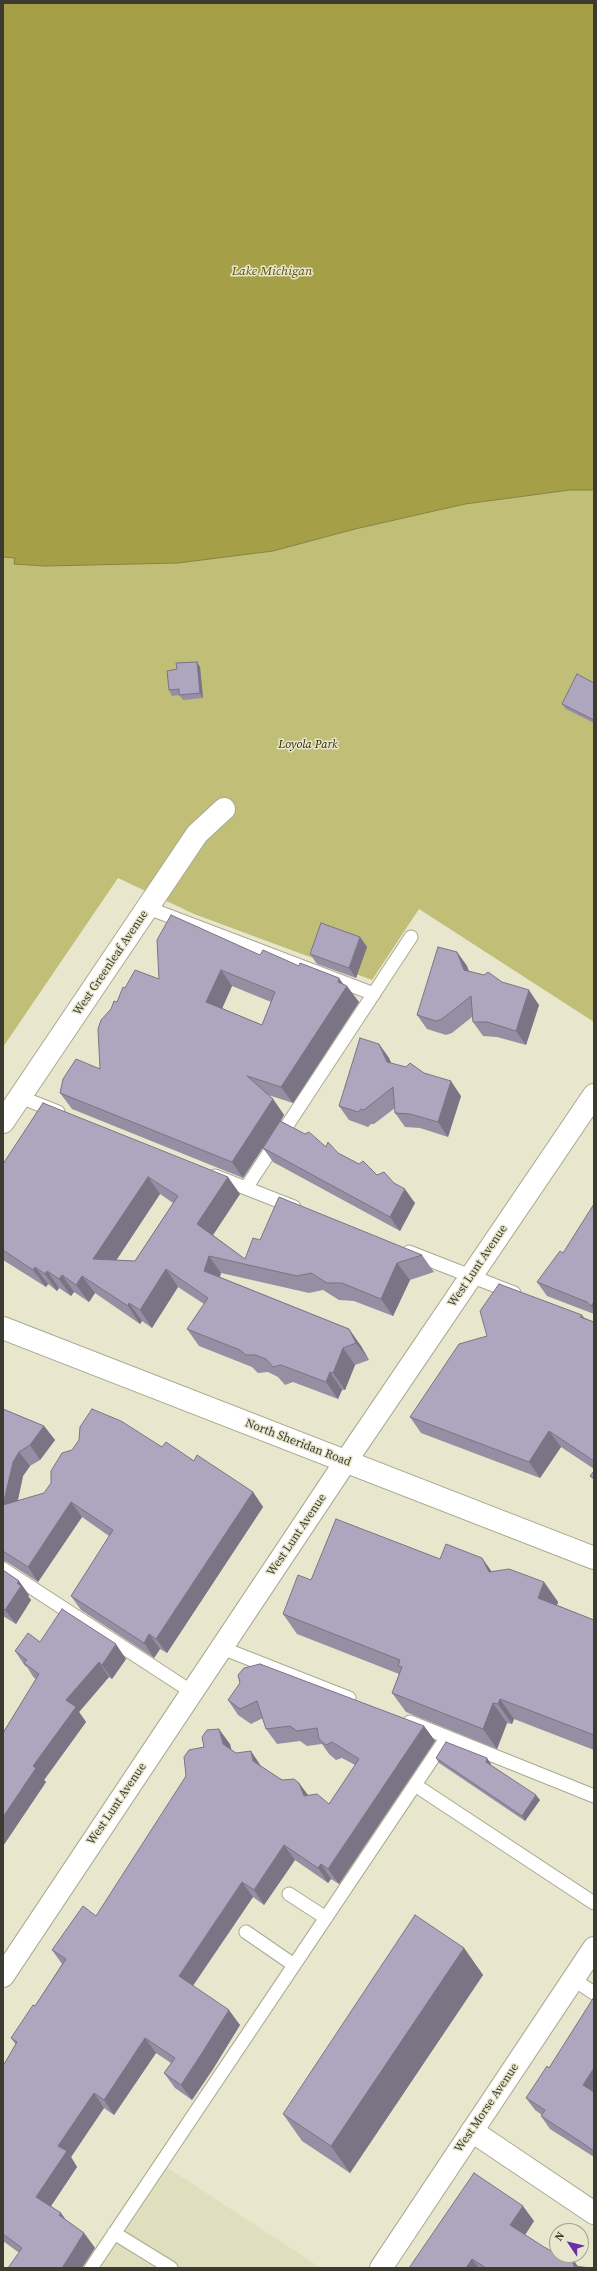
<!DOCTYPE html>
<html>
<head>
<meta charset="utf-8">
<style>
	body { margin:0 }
	#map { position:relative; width:597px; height:2271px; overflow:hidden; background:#e8e7ce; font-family:"Source Serif 4",serif }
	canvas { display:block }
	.frame { position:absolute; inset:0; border:4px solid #3b3b31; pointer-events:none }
	.north { position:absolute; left:549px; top:2223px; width:40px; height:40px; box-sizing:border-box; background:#e8e7ce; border:1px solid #a3a28f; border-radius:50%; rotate:305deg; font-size:11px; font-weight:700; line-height:16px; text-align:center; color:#3b3b31 }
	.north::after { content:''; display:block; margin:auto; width:14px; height:18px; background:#6930a7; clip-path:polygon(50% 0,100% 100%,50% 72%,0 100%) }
</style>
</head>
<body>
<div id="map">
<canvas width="597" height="2271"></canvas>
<div class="frame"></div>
<div class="north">N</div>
</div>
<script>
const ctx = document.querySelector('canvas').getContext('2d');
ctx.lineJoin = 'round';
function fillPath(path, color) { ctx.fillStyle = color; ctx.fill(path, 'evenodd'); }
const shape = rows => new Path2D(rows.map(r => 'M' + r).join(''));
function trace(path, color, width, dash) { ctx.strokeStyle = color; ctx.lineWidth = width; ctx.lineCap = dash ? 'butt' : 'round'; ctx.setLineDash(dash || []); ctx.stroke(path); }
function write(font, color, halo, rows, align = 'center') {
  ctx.font = font + ' "Source Serif 4",serif'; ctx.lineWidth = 3; ctx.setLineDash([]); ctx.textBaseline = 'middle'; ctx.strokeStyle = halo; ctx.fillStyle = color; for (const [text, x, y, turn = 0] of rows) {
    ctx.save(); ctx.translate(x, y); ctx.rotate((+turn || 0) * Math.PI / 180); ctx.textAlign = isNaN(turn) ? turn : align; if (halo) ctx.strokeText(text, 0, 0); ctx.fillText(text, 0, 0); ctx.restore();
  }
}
const built = shape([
	[165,2166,321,2268,97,2268]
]);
const green = shape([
	[570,490,594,490,594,1022,419,909,372,980,194,914,118,878,3,1047,3,557,15,558,15,564,45,566,178,563,273,551,355,529,465,504]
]);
const water = shape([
	[3,3,594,3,594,490,570,490,465,504,355,529,273,551,178,563,45,566,14,564,15,558,3,557,3,3]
]);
const lane = shape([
	[148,908,374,994],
	[20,1097,58,1112],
	[215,1176,294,1207],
	[246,1188,411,937],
	[409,1252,514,1293],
	[3,1569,192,1692],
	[222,1648,349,1698],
	[410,1722,594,1796],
	[415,1785,594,1903],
	[289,1894,326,1918],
	[246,1932,294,1965],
	[573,1979,594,1993],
	[114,2233,171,2268],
	[91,2268,447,1737]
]);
const street = shape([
	[3,1122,197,834,224,809],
	[3,1976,346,1461,594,1095],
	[472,2131,594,2213]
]);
const secondary = shape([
	[3,1328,594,1558],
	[381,2268,594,1948]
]);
const wall = shape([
	[197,662,200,667,203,698,183,700,179,695,172,696,169,690,177,669],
	[594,683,594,723,566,709,562,704],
	[360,937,367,947,356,978,317,964,310,954],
	[457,952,467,966,469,972,502,982,539,1005,526,1045,497,1037,483,1036,473,1022,472,1017,452,1033,446,1035,427,1029,417,1015],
	[260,955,344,984,359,1002,293,1103,268,1095,273,1099,284,1115,281,1121,326,1147,338,1153,377,1175,394,1183,415,1203,400,1231,273,1162,263,1148,243,1178,72,1109,60,1093,100,1069,111,1009,117,1002,125,988,159,979],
	[232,986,271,1002,262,1025,222,1008],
	[379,1044,389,1058,391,1063,424,1073,461,1096,448,1137,420,1128,405,1127,395,1113,395,1108,374,1124,371,1124,368,1127,349,1120,339,1106],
	[43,1103,240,1194,213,1235,245,1259,260,1240,422,1255,434,1272,410,1280,393,1316,354,1301,339,1300,323,1290,309,1293,221,1273,220,1277,349,1329,361,1346,369,1360,355,1365,345,1390,342,1390,338,1399,293,1382,285,1385,278,1377,268,1372,258,1373,252,1367,199,1346,187,1329,204,1304,178,1287,152,1328,142,1321,140,1324,95,1293,89,1302,74,1292,71,1296,59,1288,57,1291,48,1284,46,1287,3,1260,3,1164],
	[160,1194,173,1203,135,1261,116,1260],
	[594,1204,594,1314,547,1296,537,1282,563,1253],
	[582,1315,585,1318,594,1322,594,1469,561,1447,540,1478,421,1433,410,1417],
	[3,1409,44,1426,55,1440,40,1460,30,1466,23,1476,18,1501,44,1493,162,1447,194,1461,253,1492,263,1507,167,1653,160,1649,154,1658,81,1610,71,1596,109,1536,82,1517,38,1582,7,1562,3,1561],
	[482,1558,492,1572,544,1582,558,1602,557,1605,594,1620,594,1750,514,1719,512,1724,507,1723,497,1749,406,1712,392,1693,399,1674,297,1634,283,1614,311,1580,440,1559],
	[3,1570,19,1581,29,1595,28,1596,31,1600,16,1624,3,1616],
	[40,1642,126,1659,112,1679,109,1677,79,1712,86,1722,44,1780,46,1782,3,1846,3,1733,36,1679,34,1678,27,1667,25,1666,15,1651],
	[240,1683,424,1726,435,1741,339,1884,331,1879,328,1883,295,1860,264,1905,253,1897,193,1986,240,2025,213,2069,192,2100,175,2088,164,2073,171,2063,156,2053,114,2115,104,2108,71,2157,77,2167,51,2206,61,2213,66,2220,84,2233,95,2248,18,2252,3,2241,3,2066,16,2045,11,2038,35,2006,62,1964,52,1950,96,1916,230,1744,231,1750,236,1753,261,1766,282,1780,299,1783,308,1795,329,1804,355,1765,342,1758,336,1760,329,1754,322,1744,307,1746,300,1741,277,1744,266,1729,263,1718,251,1724,238,1715,228,1700],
	[436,1758,491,1764,491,1765,540,1800,525,1821,439,1763],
	[464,1948,483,1975,350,2173,302,2141,283,2114],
	[594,1997,594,2157,550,2129,541,2116,542,2115,535,2110,526,2098,549,2068],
	[534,2221,525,2235,544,2247,557,2254,570,2255,578,2267,591,2268,409,2268]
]);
const shadedWall = shape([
	[197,662,200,667,203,698,200,693],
	[360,937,367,947,356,978,349,968],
	[457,952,467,966,474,985,464,970],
	[221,970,232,986,218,1018,206,1002],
	[339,978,346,988,347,986,359,1002,293,1103,281,1087,338,982],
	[529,990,539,1005,526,1045,516,1031],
	[379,1044,389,1058,397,1076,387,1062],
	[451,1081,461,1096,448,1137,438,1122],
	[273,1099,284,1115,243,1178,232,1162],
	[148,1177,160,1194,106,1276,93,1259],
	[228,1177,240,1194,209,1241,197,1224],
	[405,1189,415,1203,400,1231,390,1217],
	[209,1256,221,1273,216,1288,204,1271],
	[397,1263,410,1280,393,1316,381,1299],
	[35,1267,48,1284,46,1287,33,1270],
	[166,1269,178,1287,152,1328,140,1310],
	[47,1271,59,1288,57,1291,45,1274],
	[62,1275,74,1292,71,1296,59,1279],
	[82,1276,95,1293,89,1302,76,1285],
	[594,1302,594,1310,591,1306],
	[129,1303,142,1321,140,1324,128,1306],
	[349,1329,361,1346,369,1360,356,1343],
	[343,1348,355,1365,345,1390,333,1373],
	[330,1372,342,1390,338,1399,326,1382],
	[44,1426,55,1440,40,1460,30,1445],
	[549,1431,561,1447,540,1478,529,1462],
	[19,1452,30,1466,23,1476,13,1520,3,1505,13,1462],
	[253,1492,263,1507,167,1653,156,1639],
	[71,1502,82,1517,38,1582,28,1567],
	[482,1558,496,1578,489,1572],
	[19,1581,29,1595,28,1596,31,1600,16,1624,5,1610],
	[544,1582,558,1602,552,1618,538,1598],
	[149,1634,160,1649,154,1658,144,1643],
	[116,1644,126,1659,112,1679,102,1665],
	[99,1662,109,1677,79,1712,86,1722,44,1780,46,1782,3,1846,3,1817,33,1766,66,1700],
	[500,1699,514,1719,512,1724,498,1704],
	[493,1703,507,1723,497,1749,483,1729],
	[424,1726,435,1741,339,1884,328,1869],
	[219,1729,230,1744,234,1760,223,1744],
	[251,1751,261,1766,253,1761],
	[487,1758,491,1764,490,1767,486,1762],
	[299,1783,310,1798,304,1796],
	[536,1795,540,1800,525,1821,522,1816],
	[284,1845,295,1860,264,1905,254,1890],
	[321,1864,331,1879,328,1883,318,1868],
	[242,1882,253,1897,189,1991,179,1976],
	[464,1948,483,1975,350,2173,331,2146],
	[229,2010,240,2025,213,2069,192,2100,181,2085],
	[145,2038,156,2053,114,2115,104,2100],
	[594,2068,594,2094,583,2085],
	[94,2093,104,2108,71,2157,77,2167,47,2212,36,2197,58,2146],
	[523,2206,534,2221,521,2241,510,2225],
	[61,2213,71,2228,59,2215],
	[84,2233,95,2248,82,2268,62,2268],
	[570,2255,579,2268,574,2266],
	[472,2259,479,2268,466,2268]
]);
const building = shape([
	[197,662,200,693,179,695,179,689,169,690,167,671,177,669,176,663,197,662],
	[577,674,594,683,594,720,562,704,577,674],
	[171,915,260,955,263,950,299,966,300,963,339,978,338,982,347,986,281,1087,247,1076,273,1099,232,1162,60,1093,63,1079,76,1059,100,1069,98,1029,101,1020,111,1009,114,1001,117,1002,123,987,125,988,135,970,159,979,157,940,171,915],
	[221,970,275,992,262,1025,206,1002,221,970],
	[321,923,360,937,349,968,310,954,321,923],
	[438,947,457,952,464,970,484,975,488,972,502,982,529,990,516,1031,487,1022,473,1022,471,996,442,1019,436,1021,417,1015,438,947],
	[360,1038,379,1044,387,1062,406,1067,410,1063,424,1073,451,1081,438,1122,410,1114,395,1113,393,1087,364,1110,361,1109,358,1112,339,1106,360,1038],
	[43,1103,228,1177,197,1224,245,1259,253,1238,260,1240,279,1197,422,1255,397,1263,381,1299,342,1283,327,1283,311,1273,297,1276,209,1256,204,1271,349,1329,356,1343,343,1348,333,1373,330,1372,326,1382,281,1365,273,1367,266,1359,256,1355,246,1355,240,1350,187,1329,208,1298,166,1269,140,1310,129,1303,128,1306,82,1276,76,1285,62,1275,59,1279,47,1271,45,1274,35,1267,33,1270,3,1250,3,1164,43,1103],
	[148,1177,178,1196,135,1261,93,1259,148,1177],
	[280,1121,305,1134,309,1132,326,1147,328,1142,338,1153,359,1164,363,1161,377,1175,384,1172,394,1183,405,1189,390,1217,263,1148,280,1121],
	[594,1204,594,1302,591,1306,587,1302,537,1282,560,1251,563,1253,594,1204],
	[499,1284,582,1315,580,1317,594,1322,594,1461,549,1431,529,1462,410,1417,459,1344,487,1336,480,1311,499,1284],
	[3,1409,44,1426,30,1445,19,1452,13,1462,3,1505,3,1409],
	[92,1409,121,1421,162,1447,166,1442,194,1461,197,1455,253,1492,156,1639,149,1634,144,1643,71,1596,113,1530,71,1502,28,1567,3,1551,3,1505,44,1493,51,1483,51,1471,62,1453,72,1450,79,1440,80,1427,92,1409],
	[594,1471,594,1479,590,1476,594,1471],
	[336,1519,440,1559,446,1544,482,1558,489,1572,509,1569,544,1582,538,1598,594,1620,594,1735,500,1699,498,1704,493,1703,483,1729,392,1693,402,1667,398,1666,400,1660,283,1614,298,1575,311,1580,336,1519],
	[3,1570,19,1581,17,1583,21,1586,5,1610,3,1608,3,1570],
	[62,1609,116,1644,102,1665,99,1662,66,1700,76,1707,33,1766,36,1768,3,1817,3,1733,39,1674,24,1663,27,1660,15,1651,28,1633,40,1642,62,1609],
	[260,1664,424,1726,328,1869,321,1864,318,1868,284,1845,254,1890,242,1882,179,1976,229,2010,202,2053,181,2085,164,2073,175,2058,145,2038,104,2100,94,2093,58,2146,67,2151,36,2197,61,2213,59,2215,84,2233,62,2268,8,2268,22,2248,3,2234,3,2066,17,2042,11,2038,33,2005,35,2006,66,1959,52,1950,83,1906,96,1916,186,1776,184,1757,189,1750,204,1747,202,1737,207,1730,219,1729,223,1744,236,1753,251,1751,253,1761,282,1780,294,1779,299,1783,304,1796,317,1794,329,1804,359,1759,332,1742,326,1745,319,1739,317,1728,297,1731,290,1726,266,1729,257,1701,240,1709,228,1700,240,1683,238,1675,244,1668,260,1664],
	[446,1742,487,1758,486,1762,536,1795,522,1816,436,1758,446,1742],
	[415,1915,464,1948,331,2146,283,2114,415,1915],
	[594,1997,594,2068,583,2085,594,2092,594,2151,581,2142,541,2116,545,2110,526,2098,547,2066,549,2068,594,1997],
	[474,2173,523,2206,510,2225,544,2247,557,2254,557,2255,570,2255,574,2266,591,2268,486,2268,472,2259,466,2268,409,2268,474,2173]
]);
const parkNames = [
	["Loyola Park",308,745]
];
const streetNames = [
	["West Greenleaf Avenue",111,963,-56],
	["West Lunt Avenue",478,1266,-56],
	["North Sheridan Road",298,1443,21],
	["West Lunt Avenue",297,1535,-56],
	["West Lunt Avenue",117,1804,-56],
	["West Morse Avenue",487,2108,-56]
];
const waterNames = [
	["Lake Michigan",272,272]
];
fillPath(built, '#dfdebd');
fillPath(green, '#c1be77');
fillPath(water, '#a5a047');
trace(water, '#858240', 1);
trace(lane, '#aaaa91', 15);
trace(street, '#aaaa91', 24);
trace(secondary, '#aaaa91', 24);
trace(lane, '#fff', 13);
trace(street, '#fff', 22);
trace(secondary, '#fff', 22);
fillPath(wall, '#968fa3');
fillPath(shadedWall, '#7a7485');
fillPath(building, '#aea6be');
trace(building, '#7a7485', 1);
write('italic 12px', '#2e2c04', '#e8e7ce', parkNames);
write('12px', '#3b3b31', '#e8e7ce', streetNames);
write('italic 13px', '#56520e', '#e8e7ce', waterNames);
</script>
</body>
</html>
